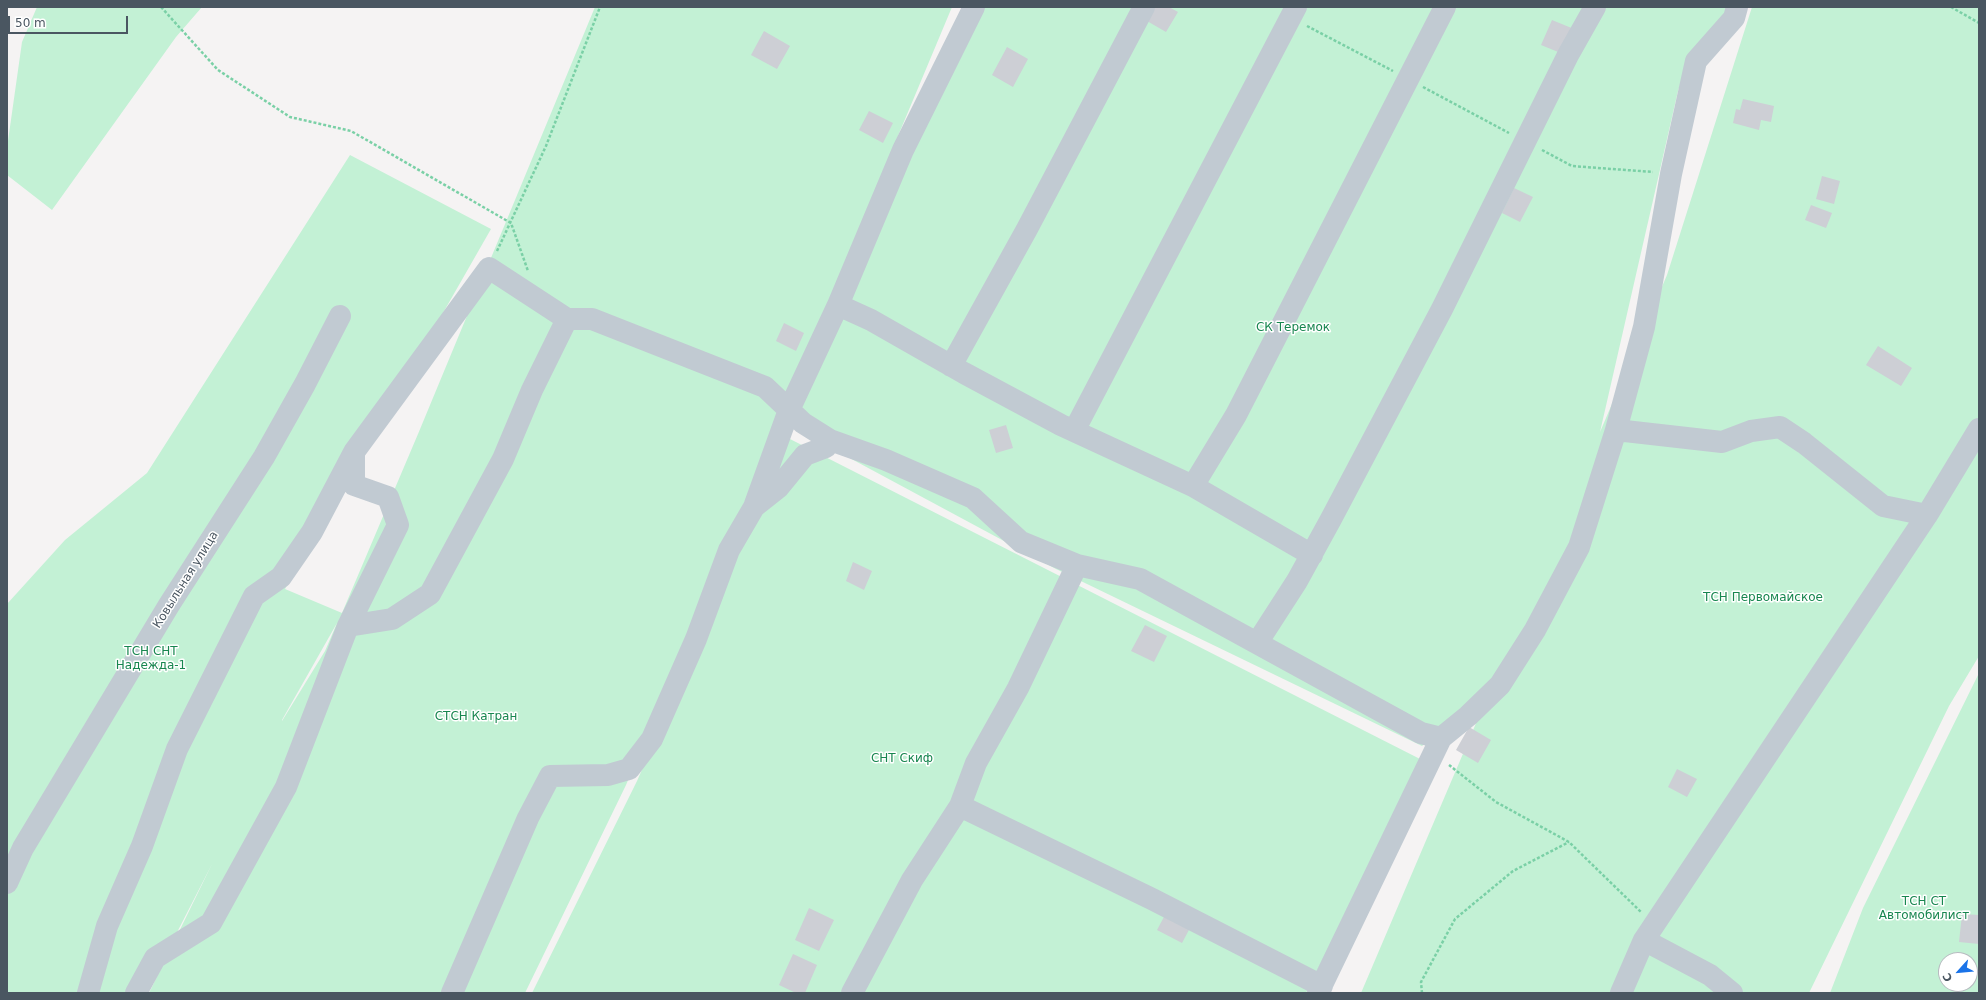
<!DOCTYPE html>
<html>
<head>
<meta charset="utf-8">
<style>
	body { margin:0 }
	#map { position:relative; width:1986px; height:1000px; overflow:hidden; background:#f5f3f3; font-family:"DejaVu Sans",sans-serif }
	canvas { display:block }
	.frame { position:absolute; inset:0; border:8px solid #4a5661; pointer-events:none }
	.north { position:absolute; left:1938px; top:952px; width:40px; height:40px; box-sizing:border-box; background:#fff; border:1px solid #b7bbc0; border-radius:50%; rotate:243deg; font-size:11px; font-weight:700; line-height:16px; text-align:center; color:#4a5661 }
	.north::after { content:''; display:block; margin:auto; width:14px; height:18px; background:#1a73e8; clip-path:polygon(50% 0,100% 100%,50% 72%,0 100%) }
	.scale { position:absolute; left:8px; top:16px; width:120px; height:18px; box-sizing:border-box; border:2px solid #4a5661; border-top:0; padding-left:5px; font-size:12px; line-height:14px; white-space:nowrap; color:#4a5661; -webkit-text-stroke:3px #fff; paint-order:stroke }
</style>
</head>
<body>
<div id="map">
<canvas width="1986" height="1000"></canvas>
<div class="frame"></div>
<div class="north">С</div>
<div class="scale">50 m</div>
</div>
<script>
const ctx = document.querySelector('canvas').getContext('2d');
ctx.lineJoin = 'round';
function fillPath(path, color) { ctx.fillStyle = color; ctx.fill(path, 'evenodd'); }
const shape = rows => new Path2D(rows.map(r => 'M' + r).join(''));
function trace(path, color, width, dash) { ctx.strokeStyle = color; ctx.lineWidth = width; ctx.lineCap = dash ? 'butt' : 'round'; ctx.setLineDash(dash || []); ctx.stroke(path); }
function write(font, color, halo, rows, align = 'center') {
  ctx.font = font + ' "DejaVu Sans",sans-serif'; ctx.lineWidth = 3; ctx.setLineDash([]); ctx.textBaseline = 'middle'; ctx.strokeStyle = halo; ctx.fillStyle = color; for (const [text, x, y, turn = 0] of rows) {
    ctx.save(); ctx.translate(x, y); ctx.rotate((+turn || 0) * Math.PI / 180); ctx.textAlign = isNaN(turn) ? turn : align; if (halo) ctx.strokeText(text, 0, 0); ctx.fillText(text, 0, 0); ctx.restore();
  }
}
const green = shape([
	[37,7,202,7,176,37,52,210,7,175,7,148,22,42],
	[595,7,952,7,626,785,525,993,149,993,212,864,146,993,7,993,7,604,65,540,147,473,350,155,491,229,285,589,342,613,418,434],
	[337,623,325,651,282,721,282,720],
	[967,7,1728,7,1725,16,1690,54,1678,91,1600,432,1667,275,1752,7,1979,7,1979,656,1949,706,1809,993,1361,993,1494,681,1422,746,1056,569,792,427],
	[788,438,1422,760,1306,993,532,993,637,781],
	[1979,673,1979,993,1830,993,1863,908],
	[1946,960,1970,960,1970,984,1946,984]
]);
const building = shape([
	[1155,7,1169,7,1178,12,1166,32,1147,21],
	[1552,20,1574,29,1563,54,1541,45],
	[764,31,790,46,777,69,751,55],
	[1007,47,1028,59,1013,87,992,75],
	[1743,99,1774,106,1771,122,1761,120,1759,130,1733,123,1736,109,1740,110],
	[869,111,893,123,883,143,859,130],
	[1822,176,1840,181,1834,204,1816,199],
	[1514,188,1533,197,1520,222,1502,213],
	[1811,205,1832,213,1826,228,1805,220],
	[784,323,804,333,796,351,776,341],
	[1878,346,1912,368,1901,386,1866,365],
	[1006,425,1013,448,996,453,989,430],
	[853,562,872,571,864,590,846,581],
	[1145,625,1167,636,1154,662,1131,651],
	[1469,727,1491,740,1478,763,1456,750],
	[1677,769,1697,779,1687,797,1668,787],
	[809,908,834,920,819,951,795,940],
	[1962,914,1979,915,1979,944,1959,942],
	[1165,915,1190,928,1182,943,1157,930],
	[793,954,817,965,805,993,796,993,779,985]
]);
const path = shape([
	[161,7,218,70,290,117,351,131,511,223,528,271],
	[1951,7,1979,23],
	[1307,26,1393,71],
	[1423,87,1509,133],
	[1542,150,1572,166,1653,172],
	[497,251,546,146,600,7],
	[1449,765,1496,802,1569,842,1641,912],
	[1422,993,1421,982,1455,919,1513,871,1569,842]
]);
const minor = shape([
	[838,305,871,320,964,373,1061,425,1193,486,1312,555],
	[951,366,1027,229,1144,7],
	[1616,430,1644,327,1671,174,1696,61,1734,18,1737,7],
	[1074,431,1296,7],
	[1193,486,1236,415,1445,7],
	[754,507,789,410,838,305,903,150,974,7],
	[348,626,392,619,430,594,503,459,532,390,567,319,592,319,765,387,803,423,830,440,886,460,973,498,1021,542,1077,565,1140,579,1421,733,1441,738],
	[1257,643,1297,581,1331,519,1442,309,1568,55,1595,7],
	[960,806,1152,899,1322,986],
	[7,883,23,848,169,605,264,457,305,384,340,316],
	[1644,940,1710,975,1732,993],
	[88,993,107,926,142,846,177,749,254,596,281,577,312,532,353,454],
	[136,993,155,958,211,923,286,787,348,626,398,525,388,497,354,485,354,452,489,268,567,319],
	[452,993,528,818,550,776,608,775,629,769,652,739,696,639,729,550,754,507,778,488,805,455,826,447,830,440],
	[852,993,912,880,960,806,976,763,1018,688,1077,565],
	[1318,993,1441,738,1468,716,1500,685,1535,630,1579,547,1616,430,1722,442,1751,431,1780,427,1804,443,1883,506,1927,515],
	[1621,993,1644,940,1927,515,1979,429]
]);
const parkNames = [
	["СК Теремок",1293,328],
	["ТСН Первомайское",1763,598],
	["ТСН СНТ",151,652],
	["Надежда-1",151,666],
	["СТСН Катран",476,717],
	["СНТ Скиф",902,759],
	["ТСН СТ",1924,902],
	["Автомобилист",1924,916]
];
const streetNames = [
	["Ковыльная улица",186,580,-58]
];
fillPath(green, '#c3f1d5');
fillPath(building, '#cdcfd5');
trace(path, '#7ad0a6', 2.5, [3, 2]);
trace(minor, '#c1cad2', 22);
write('12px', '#17864f', '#fff', parkNames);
write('12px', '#4a5661', '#fff', streetNames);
</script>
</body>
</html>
